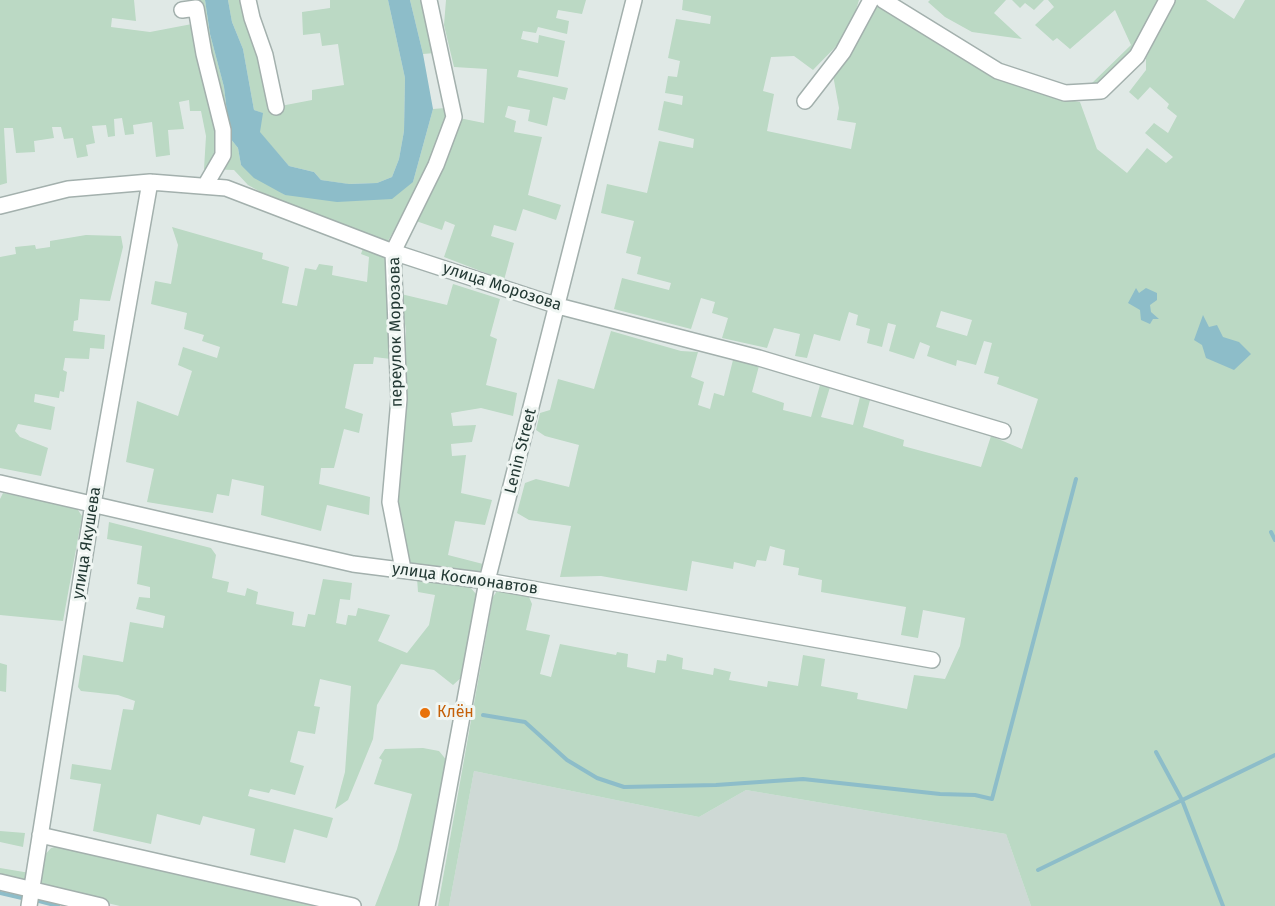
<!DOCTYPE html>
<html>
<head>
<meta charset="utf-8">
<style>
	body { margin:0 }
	canvas { display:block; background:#e0e9e6 }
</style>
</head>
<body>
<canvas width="1275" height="906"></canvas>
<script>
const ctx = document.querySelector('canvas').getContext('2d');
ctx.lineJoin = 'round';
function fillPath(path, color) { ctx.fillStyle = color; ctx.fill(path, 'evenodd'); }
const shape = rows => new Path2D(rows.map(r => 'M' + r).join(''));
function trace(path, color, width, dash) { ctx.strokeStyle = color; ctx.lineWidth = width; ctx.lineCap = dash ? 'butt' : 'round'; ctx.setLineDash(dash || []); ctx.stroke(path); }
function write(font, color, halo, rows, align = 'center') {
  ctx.font = font + ' "Fira Sans",sans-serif'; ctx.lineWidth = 6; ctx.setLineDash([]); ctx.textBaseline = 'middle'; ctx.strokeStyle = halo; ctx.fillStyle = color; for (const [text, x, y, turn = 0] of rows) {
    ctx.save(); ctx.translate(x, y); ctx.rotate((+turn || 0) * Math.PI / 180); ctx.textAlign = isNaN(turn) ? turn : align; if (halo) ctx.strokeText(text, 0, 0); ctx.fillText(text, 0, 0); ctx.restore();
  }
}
const built = shape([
	[474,771,699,817,746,790,1006,834,1031,906,449,906]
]);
const green = shape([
	[0,0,134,0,136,21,112,18,111,27,150,32,192,24,189,0,205,0,210,34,224,87,230,138,238,148,241,165,285,195,413,182,433,109,445,108,447,119,424,176,388,241,277,201,248,185,234,170,204,169,206,136,201,111,190,111,189,100,179,102,184,129,168,130,170,155,156,157,152,122,133,125,134,134,125,135,122,118,114,119,115,136,108,137,106,125,92,126,95,143,86,145,88,156,77,158,73,138,64,139,61,127,52,127,54,138,34,141,35,152,16,153,13,128,4,128,7,183,0,185],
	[228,0,243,0,260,56,270,108,312,100,312,90,344,85,338,44,322,46,320,33,303,35,302,12,330,8,330,0,388,0,405,78,404,131,399,159,392,177,377,183,348,184,321,180,314,172,289,166,259,132,262,113,254,110,243,49,232,22],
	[410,0,424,0,435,53,423,54],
	[446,0,586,0,582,14,558,10,556,18,569,21,567,34,538,27,536,33,523,31,521,39,538,43,539,35,565,41,558,77,519,70,517,77,568,88,565,100,553,97,547,126,528,121,530,110,508,106,505,117,516,121,514,132,542,137,528,195,561,205,556,220,523,209,516,231,494,225,491,236,514,243,504,280,444,257,455,225,445,221,442,230,416,221,446,163,459,118,484,123,487,69,454,67,444,25],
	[683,0,859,0,849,33,813,70,794,56,771,57,763,91,774,94,767,131,851,149,856,123,837,120,839,108,833,75,875,3,996,76,1054,97,1080,102,1097,149,1127,173,1147,148,1166,163,1173,157,1145,133,1154,123,1168,133,1177,116,1167,108,1169,104,1150,87,1138,100,1129,92,1146,70,1146,58,1176,0,1206,0,1234,19,1245,0,1275,0,1275,906,1031,906,1006,834,746,790,699,817,474,771,449,906,438,906,493,597,497,591,510,591,529,597,532,604,526,630,550,635,540,674,551,677,560,644,616,655,617,652,628,654,627,667,655,673,657,660,666,661,667,654,683,658,682,669,713,675,714,668,731,672,729,680,767,687,768,681,798,686,803,655,825,659,821,686,858,693,857,699,907,709,914,675,945,679,960,646,965,618,923,610,918,638,901,635,906,607,821,592,822,580,798,575,799,568,783,565,785,550,770,546,766,561,757,560,755,567,734,562,733,569,692,561,687,591,601,576,560,577,571,526,529,520,517,513,525,483,536,479,569,487,579,445,545,436,536,430,540,413,550,410,558,379,594,389,611,331,681,351,698,352,691,377,704,382,698,405,710,409,714,393,724,396,733,360,759,366,752,392,784,403,783,410,811,417,820,385,830,387,821,417,853,425,860,397,870,400,863,427,904,440,903,446,981,467,991,436,1022,449,1038,399,997,384,999,377,984,373,992,343,984,341,976,365,957,360,956,366,927,356,930,346,920,342,914,359,889,351,896,325,888,323,882,347,867,343,870,329,856,325,858,315,849,312,840,341,814,334,807,358,795,356,800,334,774,328,767,348,722,338,728,318,712,313,715,302,701,298,691,329,614,309,622,278,669,290,671,283,637,274,641,257,626,253,634,221,601,213,607,184,647,193,659,141,693,148,694,139,658,130,664,101,682,105,683,96,665,93,668,76,677,77,680,61,668,58,676,19,710,24,711,16,682,10],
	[941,311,972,320,967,336,936,327],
	[930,0,1006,0,994,13,1022,39,972,32,945,17,928,2],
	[1012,0,1044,0,1034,10,1025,3,1020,8],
	[1048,0,1162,0,1136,47,1101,82,1090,85,1131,45,1115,10,1070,49,1057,38,1053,41,1035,25,1054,7],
	[172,227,263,253,262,259,289,267,282,303,297,306,305,268,316,270,319,264,333,266,332,275,367,282,369,257,361,254,364,245,388,254,391,359,374,357,373,364,354,364,345,408,363,414,359,433,344,429,334,468,321,468,319,484,370,497,369,515,327,505,321,531,261,515,264,486,232,479,229,496,217,494,213,513,147,502,154,469,126,462,137,401,178,416,192,371,178,365,183,347,217,358,220,347,202,341,204,335,184,329,187,313,151,304,155,281,171,284,178,245],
	[86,235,121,236,123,247,110,301,80,299,78,320,74,321,73,331,105,335,104,349,90,348,89,359,65,358,63,370,67,372,64,392,60,391,59,398,35,394,34,402,55,407,51,430,18,424,15,431,20,437,48,448,41,476,0,468,0,257,16,254,15,247,35,245,36,249,50,247,50,241],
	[453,284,500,299,490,336,497,339,486,385,517,393,513,416,481,408,451,413,453,426,476,425,472,442,451,444,452,456,466,455,461,493,492,500,485,525,455,521,448,555,483,564,482,575,412,565,402,546,395,500,406,331,401,294,447,305],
	[3,493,76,507,82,516,63,621,0,615,0,499],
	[109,522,211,548,216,555,212,578,229,582,227,592,245,596,247,588,258,592,256,604,294,612,292,625,305,627,308,614,315,615,323,579,352,583,350,600,340,599,336,623,346,625,348,615,356,616,358,608,390,615,378,641,407,653,429,625,435,595,418,592,417,578,470,587,476,594,476,607,463,676,453,685,434,670,401,664,377,705,373,739,348,800,335,809,345,772,351,686,320,679,314,706,320,707,315,734,298,731,290,762,304,766,295,795,271,789,269,793,250,789,248,796,333,818,327,838,294,829,285,863,250,855,255,829,203,816,200,825,157,814,151,844,93,831,101,784,70,779,72,764,111,770,123,709,133,710,135,701,118,695,81,691,78,687,83,655,123,662,130,622,163,628,165,616,136,609,139,597,150,598,150,587,137,584,142,546,107,539],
	[0,663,7,665,6,692,0,691],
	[423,748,439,751,448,762,421,906,375,906,397,849,412,794,374,784,382,760,379,758,385,749],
	[0,831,25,833,23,847,0,842],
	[63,845,329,906,120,906,43,888,38,879,43,857,51,848],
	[0,868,30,873,27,884,0,877]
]);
const water = shape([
	[205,0,228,0,232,22,243,49,254,110,263,113,260,132,289,166,314,172,321,180,349,184,377,183,392,177,399,159,404,131,405,78,388,0,410,0,423,54,433,109,413,182,392,199,337,202,285,195,254,178,241,165,238,148,230,138,224,87,210,34],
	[1136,288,1139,293,1146,288,1157,293,1157,300,1150,305,1151,312,1159,319,1153,319,1150,324,1141,320,1140,310,1128,303],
	[1203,315,1209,327,1217,325,1223,337,1239,342,1251,354,1234,370,1206,358,1202,345,1194,340]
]);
const stream = shape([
	[1271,532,1275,540],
	[483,715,525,722,567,760,597,778,624,787,716,785,803,779,940,794,975,795,992,799,1076,479],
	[1156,752,1182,800,1223,906],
	[1038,870,1275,755],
	[0,893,22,898],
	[39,901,58,906]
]);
const minor = shape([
	[248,0,252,18,265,55,276,107],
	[883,0,998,71,1065,93,1101,91,1137,56,1167,0],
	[182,10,196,8,204,54,223,130,223,155,205,186],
	[805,101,843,52,871,0],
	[0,206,68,189,150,182,226,188,393,252,558,306,759,358,1003,431],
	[0,483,353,564,487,581,932,660],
	[403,569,390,502,399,399,393,252,436,165,454,117,429,0],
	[40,835,353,906],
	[0,882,101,906],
	[29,906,93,504,150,182],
	[427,906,487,581,634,0]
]);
const markers = [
	[425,713,6,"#e8710a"]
];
const streetNames = [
	["улица Морозова",502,287,18],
	["переулок Морозова",396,332,-91],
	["Lenin Street",521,451,-76],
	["улица Якушева",87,543,-81],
	["улица Космонавтов",465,579,8]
];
const foodNames = [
	["Клён",437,713]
];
fillPath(built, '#ced9d5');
fillPath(green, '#bbd9c4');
fillPath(water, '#8dbdc9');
trace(stream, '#8dbdc9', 4);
trace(minor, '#a3b0ad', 18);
trace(minor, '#fff', 15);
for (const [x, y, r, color] of markers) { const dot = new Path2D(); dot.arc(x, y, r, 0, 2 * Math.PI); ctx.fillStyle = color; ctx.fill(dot); trace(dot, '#f0f6f3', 2); }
write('16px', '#223833', '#f0f6f3', streetNames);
write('16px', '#c56008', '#f0f6f3', foodNames, 'left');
</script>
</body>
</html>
